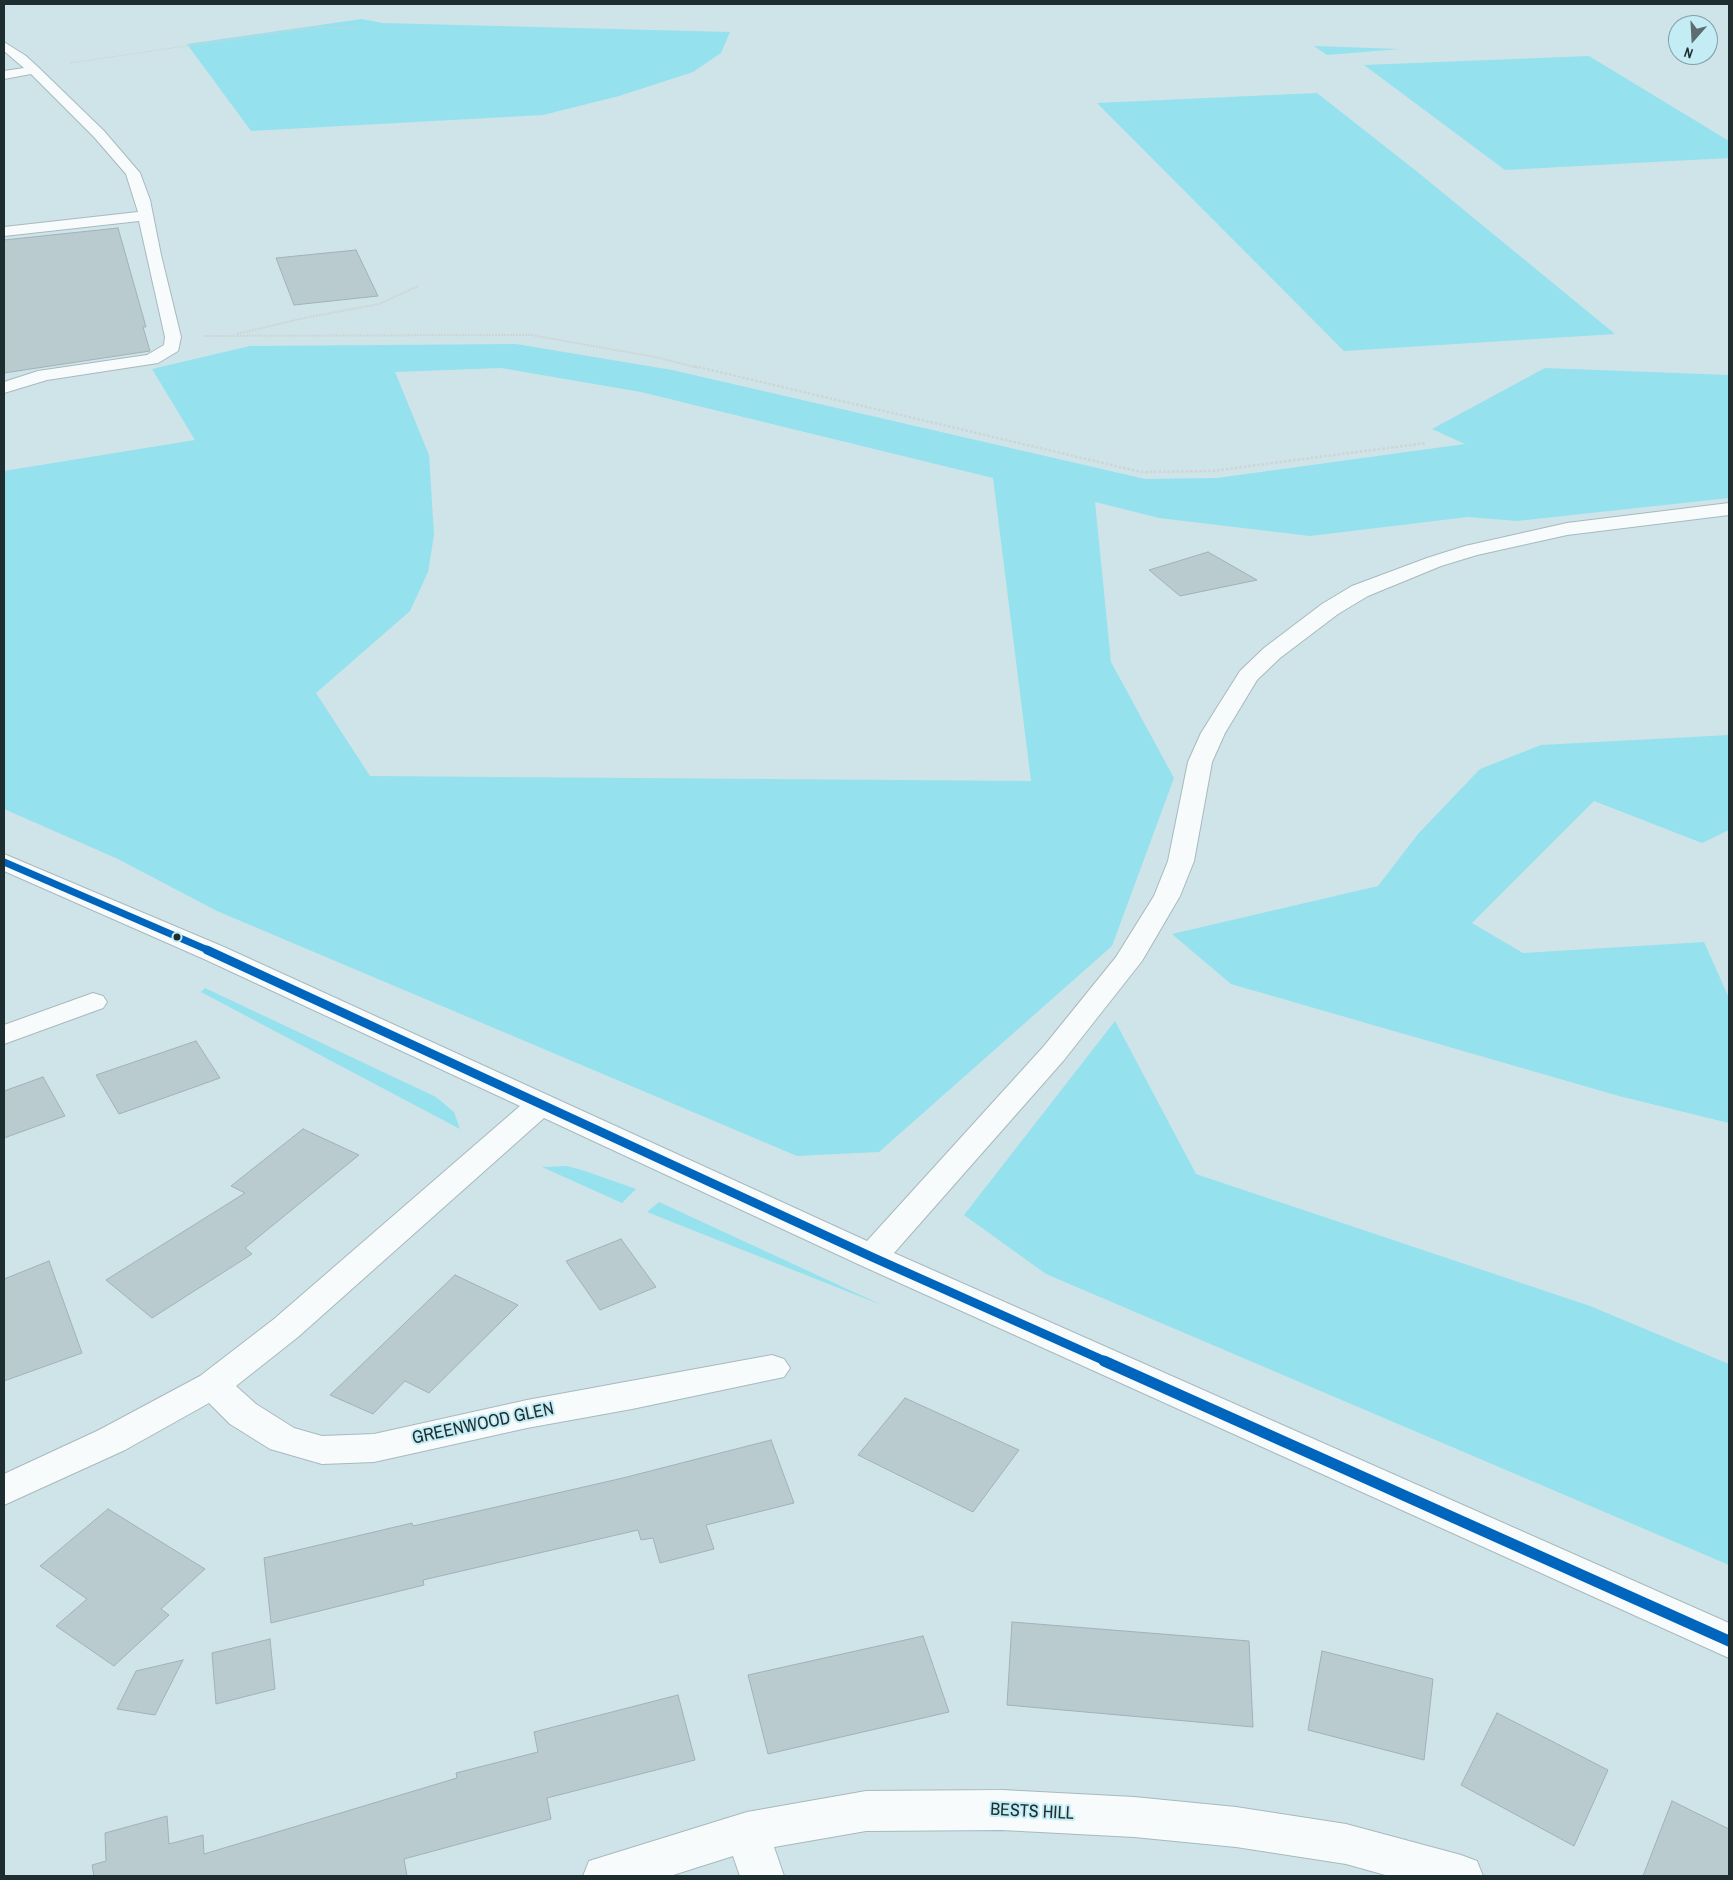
<!DOCTYPE html>
<html>
<head>
<meta charset="utf-8">
<style>
	body { margin:0 }
	#map { position:relative; width:1733px; height:1880px; overflow:hidden; background:#cee4e9; font-family:"Archivo Narrow",sans-serif }
	canvas { display:block }
	.frame { position:absolute; inset:0; border:5px solid #1d2d30; pointer-events:none }
	.north { position:absolute; left:1668px; top:15px; width:50px; height:50px; box-sizing:border-box; background:#c3ecf4; border:1px solid #81a0a6; border-radius:50%; rotate:199deg; font-size:14px; font-weight:700; line-height:20px; text-align:center; color:#1d2d30 }
	.north::after { content:''; display:block; margin:auto; width:18px; height:22px; background:#5b6d71; clip-path:polygon(50% 0,100% 100%,50% 72%,0 100%) }
</style>
</head>
<body>
<div id="map">
<canvas width="1733" height="1880"></canvas>
<div class="frame"></div>
<div class="north">N</div>
</div>
<script>
const ctx = document.querySelector('canvas').getContext('2d');
ctx.lineJoin = 'round';
function fillPath(path, color) { ctx.fillStyle = color; ctx.fill(path, 'evenodd'); }
const shape = rows => new Path2D(rows.map(r => 'M' + r).join(''));
function trace(path, color, width, dash) { ctx.strokeStyle = color; ctx.lineWidth = width; ctx.lineCap = dash ? 'butt' : 'round'; ctx.setLineDash(dash || []); ctx.stroke(path); }
function write(font, color, halo, rows, align = 'center') {
  ctx.font = font + ' "Archivo Narrow",sans-serif'; ctx.lineWidth = 4; ctx.setLineDash([]); ctx.textBaseline = 'middle'; ctx.strokeStyle = halo; ctx.fillStyle = color; for (const [text, x, y, turn = 0] of rows) {
    ctx.save(); ctx.translate(x, y); ctx.rotate((+turn || 0) * Math.PI / 180); ctx.textAlign = isNaN(turn) ? turn : align; if (halo) ctx.strokeText(text, 0, 0); ctx.fillText(text, 0, 0); ctx.restore();
  }
}
const green = shape([
	[362,19,382,23,730,32,721,53,693,72,619,96,543,115,251,131,187,44],
	[1314,46,1399,49,1327,55],
	[1589,56,1729,141,1729,158,1505,170,1364,65],
	[1317,93,1420,174,1615,334,1344,351,1097,103],
	[516,344,672,370,1145,479,1217,478,1465,444,1432,429,1545,368,1729,375,1729,498,1517,521,1468,517,1310,536,1159,518,1095,502,1111,662,1174,778,1112,946,879,1152,797,1156,217,911,118,859,4,809,4,471,195,440,152,369,250,346],
	[501,368,641,392,993,478,1031,781,370,776,316,693,410,611,428,572,434,535,429,455,395,372],
	[1729,735,1729,830,1702,843,1594,801,1472,923,1523,953,1704,942,1729,998,1729,1123,1619,1096,1231,984,1172,934,1378,886,1418,834,1480,769,1541,745],
	[205,988,436,1097,454,1112,460,1129,201,992],
	[1115,1021,1196,1174,1590,1306,1729,1364,1729,1565,1046,1274,964,1215],
	[567,1166,585,1171,636,1189,622,1203,542,1167],
	[659,1202,884,1306,647,1212]
]);
const building = shape([
	[118,228,146,327,143,327,150,351,4,373,4,240,118,228],
	[356,250,378,296,294,305,276,258,356,250],
	[1208,552,1257,580,1180,596,1149,570,1208,552],
	[196,1041,220,1078,119,1114,96,1075,196,1041],
	[43,1077,65,1116,4,1138,4,1091,43,1077],
	[303,1129,359,1155,245,1248,252,1254,152,1318,106,1280,245,1193,231,1186,303,1129],
	[621,1239,656,1287,600,1310,566,1261,621,1239],
	[49,1261,82,1353,4,1381,4,1279,49,1261],
	[455,1275,518,1305,429,1393,405,1381,373,1414,330,1395,455,1275],
	[905,1398,1019,1450,973,1512,858,1455,905,1398],
	[771,1440,794,1503,706,1525,714,1549,660,1563,653,1538,641,1540,638,1530,423,1580,424,1585,271,1623,264,1558,412,1523,413,1526,623,1478,771,1440],
	[108,1509,205,1569,161,1609,169,1615,114,1666,56,1626,87,1599,40,1566,108,1509],
	[1012,1622,1249,1641,1253,1727,1007,1705,1012,1622],
	[923,1636,949,1712,768,1754,748,1675,923,1636],
	[270,1639,275,1689,216,1704,212,1653,270,1639],
	[1322,1651,1433,1679,1424,1760,1308,1730,1322,1651],
	[183,1660,155,1715,117,1709,136,1671,183,1660],
	[678,1695,695,1760,547,1798,551,1819,404,1859,407,1876,94,1876,92,1865,106,1861,105,1833,167,1816,169,1844,203,1835,204,1854,457,1778,456,1773,538,1752,534,1732,678,1695],
	[1497,1713,1608,1770,1574,1846,1461,1785,1497,1713],
	[1672,1801,1729,1829,1729,1876,1643,1876,1672,1801]
]);
const pathFar2 = shape([
	[70,63,316,27,357,28]
]);
const pathFar1 = shape([
	[237,334,304,318,379,304,418,286],
	[204,336,531,335,655,357,699,368]
]);
const path = shape([
	[694,366,1141,472,1212,471,1426,443]
]);
const minor = shape([
	[4,42,26,56,38,67,104,131,140,173,150,200,161,255,181,337,178,351,158,363,47,380,4,393,4,382,38,371,147,355,164,345,165,337,139,221,4,236,4,227,138,212,126,174,94,137,31,74,4,79,4,71,24,68,4,51,4,42],
	[1729,503,1729,515,1567,535,1477,555,1441,566,1368,596,1338,614,1280,658,1257,680,1225,733,1212,762,1194,861,1180,896,1142,961,1064,1060,894,1253,1729,1623,1729,1658,860,1265,544,1118,298,1337,236,1386,256,1404,294,1428,322,1436,374,1434,527,1400,772,1355,784,1359,790,1368,784,1377,632,1409,527,1428,374,1462,322,1464,270,1449,230,1424,209,1403,125,1450,4,1505,4,1474,99,1430,200,1376,274,1319,520,1106,204,959,4,871,4,854,224,947,867,1241,1044,1046,1116,957,1154,896,1168,861,1188,762,1201,733,1240,671,1264,648,1322,604,1352,586,1427,558,1465,546,1567,523,1729,503],
	[93,993,103,996,107,1002,103,1008,4,1044,4,1025,93,993],
	[1002,1790,1134,1797,1236,1807,1346,1824,1461,1855,1477,1861,1483,1876,1389,1876,1346,1864,1236,1847,1134,1837,1002,1830,866,1831,774,1847,784,1876,740,1876,733,1856,670,1876,583,1876,589,1861,747,1812,866,1791,1002,1790]
]);
const bus1Far2 = shape([
	[4,862,210,951]
]);
const bus1Far1 = shape([
	[207,950,872,1257,1107,1362]
]);
const bus1 = shape([
	[1104,1361,1729,1641]
]);
const markers = [
	[177,937,4.5,"#1d2d30"]
];
const nearStreetnames = [
	["GREENWOOD GLEN",483,1424,-12],
	["BESTS HILL",1032,1812,3]
];
fillPath(green, '#95e1ee');
fillPath(building, '#b9cbcf');
trace(building, '#a1b2b6', 1);
trace(minor, '#a8b9bd', 2);
trace(pathFar2, '#ced5d5', 1, [2, 1]);
trace(pathFar1, '#ced5d5', 2, [2, 1]);
trace(path, '#ced5d5', 2.5, [2.5, 2]);
fillPath(minor, '#f8fbfc');
trace(bus1Far2, '#0065bd', 7);
trace(bus1Far1, '#0065bd', 9);
trace(bus1, '#0065bd', 11);
for (const [x, y, r, color] of markers) { const dot = new Path2D(); dot.arc(x, y, r, 0, 2 * Math.PI); ctx.fillStyle = color; ctx.fill(dot); trace(dot, '#c3ecf4', 2); }
write('18px', '#1d2d30', '#c3ecf4', nearStreetnames);
</script>
</body>
</html>
